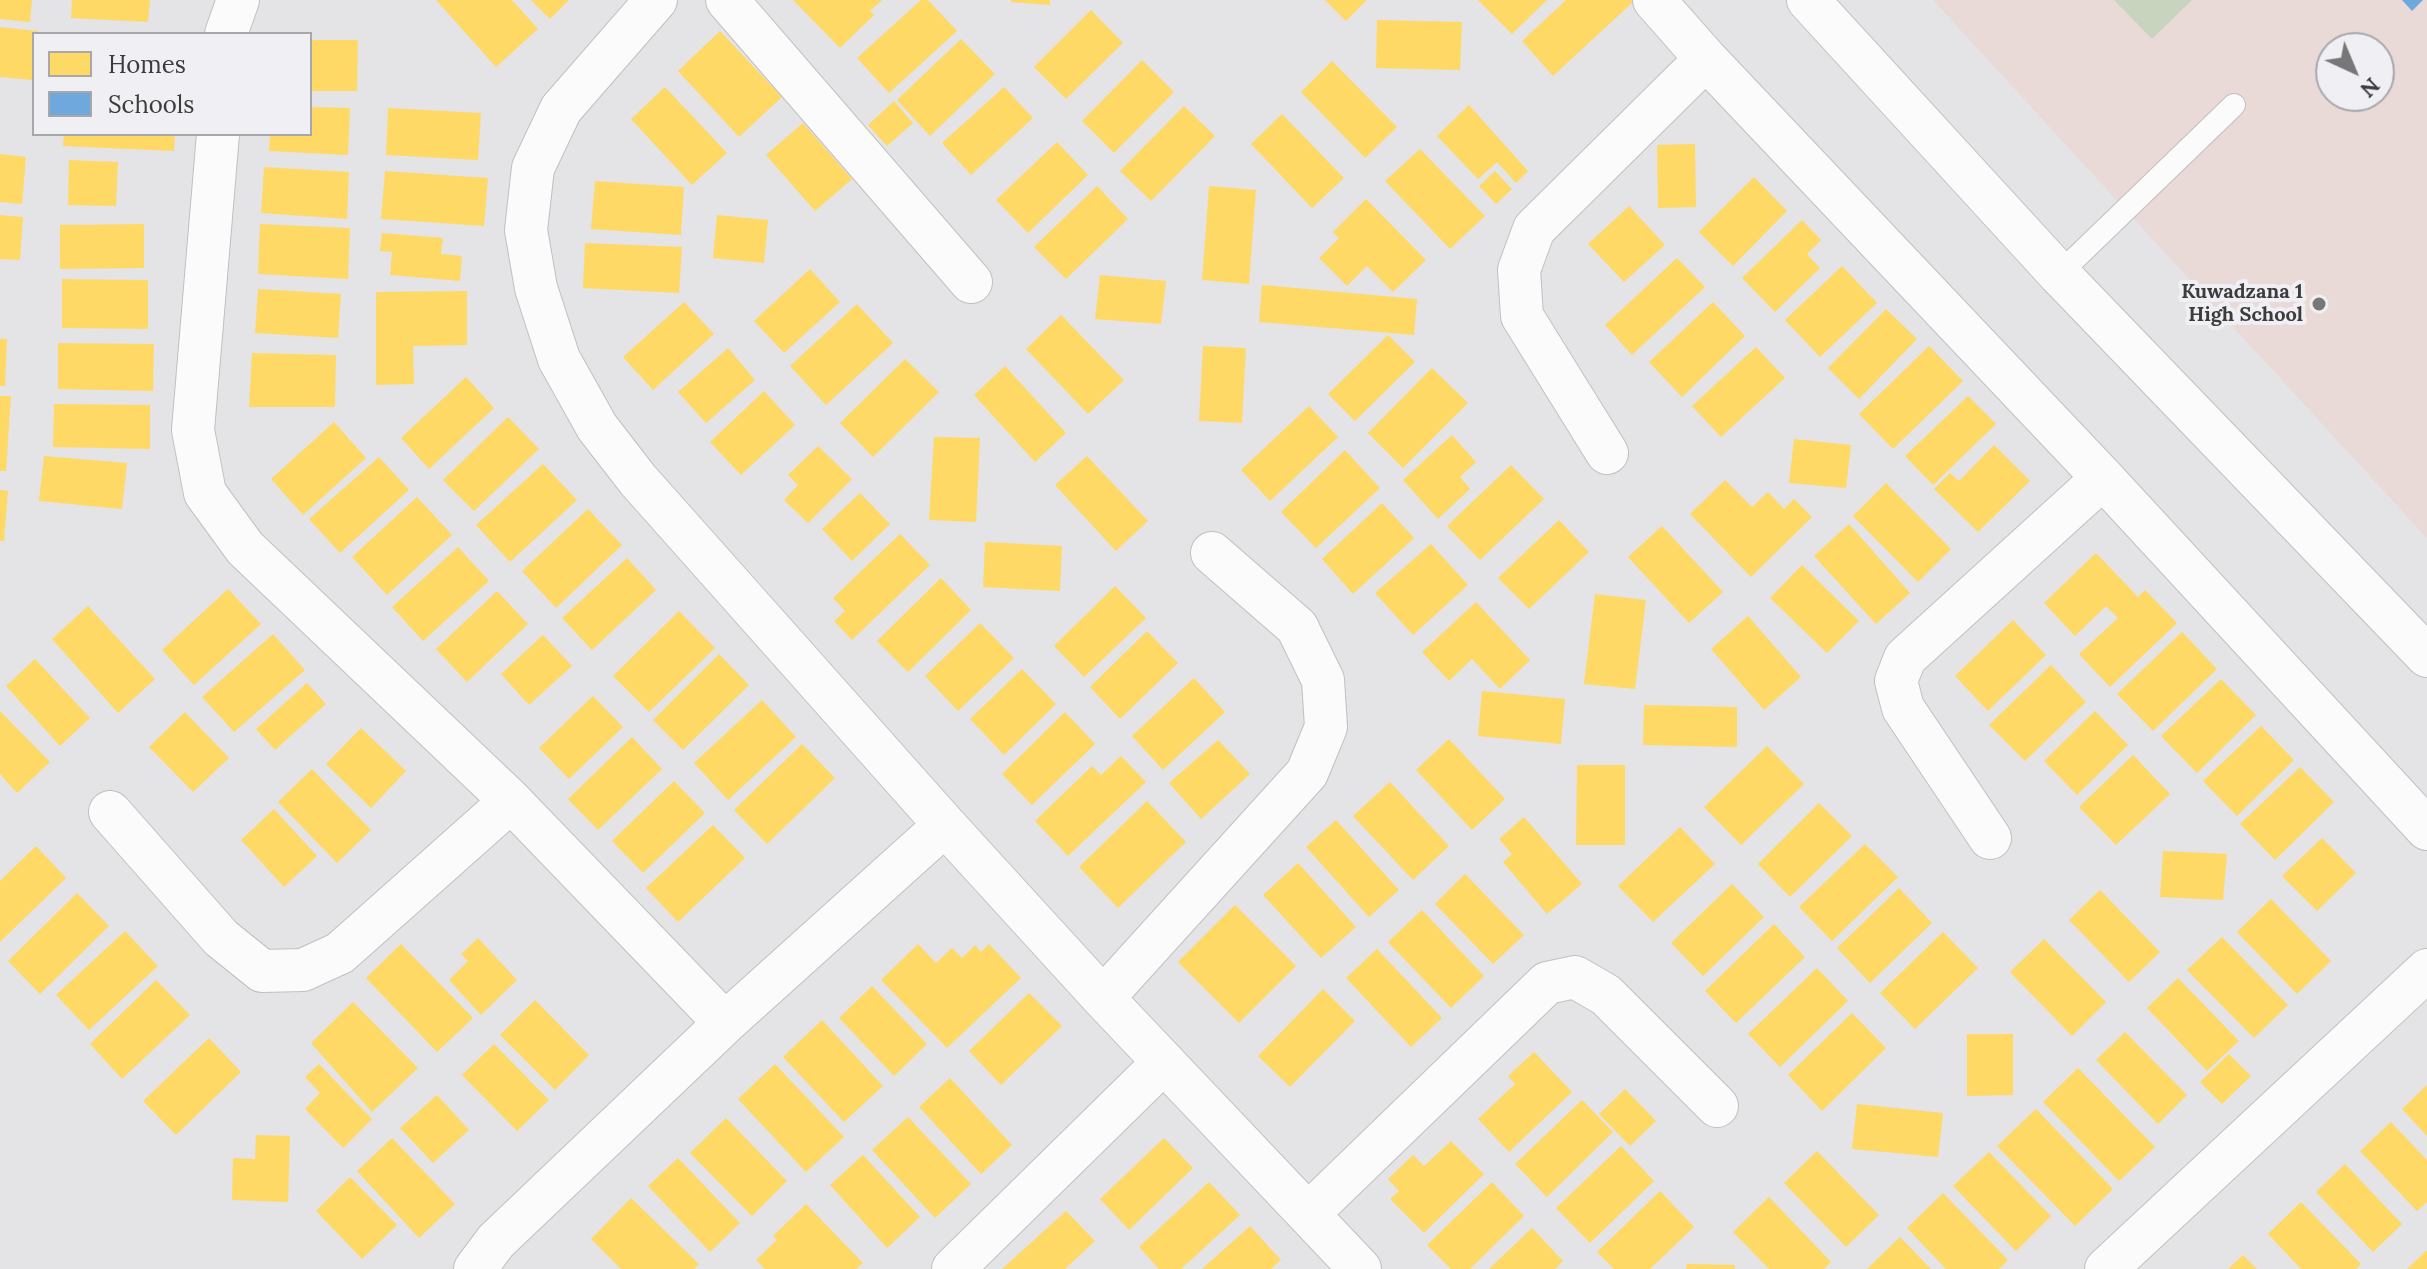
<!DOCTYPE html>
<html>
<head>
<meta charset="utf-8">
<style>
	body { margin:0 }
	#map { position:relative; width:2427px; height:1269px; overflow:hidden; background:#e4e3e5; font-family:Lora,serif }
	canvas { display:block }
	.legend { position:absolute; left:32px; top:32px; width:280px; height:104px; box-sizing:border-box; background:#f0f0f4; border:2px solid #a8a8ab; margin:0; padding:10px 14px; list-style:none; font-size:24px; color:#3c3c3d }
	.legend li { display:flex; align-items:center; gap:16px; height:40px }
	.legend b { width:40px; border:2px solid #a8a8ab }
	.north { position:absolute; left:2315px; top:32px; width:80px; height:80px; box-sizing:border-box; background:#f0f0f4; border:2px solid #a8a8ab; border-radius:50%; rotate:136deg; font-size:22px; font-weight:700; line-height:32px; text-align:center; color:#3c3c3d }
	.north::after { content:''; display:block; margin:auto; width:28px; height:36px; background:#777678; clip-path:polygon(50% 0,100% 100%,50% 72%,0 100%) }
</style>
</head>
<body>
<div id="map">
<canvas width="2427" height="1269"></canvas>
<ul class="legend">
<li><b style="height:22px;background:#ffd966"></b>Homes</li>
<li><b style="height:22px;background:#6fa8dc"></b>Schools</li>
</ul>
<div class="north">N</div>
</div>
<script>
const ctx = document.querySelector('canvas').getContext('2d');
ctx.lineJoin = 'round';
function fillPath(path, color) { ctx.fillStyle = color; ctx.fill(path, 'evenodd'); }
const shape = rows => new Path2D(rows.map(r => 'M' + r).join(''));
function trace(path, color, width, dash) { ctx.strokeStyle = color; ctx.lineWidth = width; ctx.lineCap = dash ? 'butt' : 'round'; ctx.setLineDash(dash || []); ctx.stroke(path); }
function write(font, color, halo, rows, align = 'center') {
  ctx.font = font + ' Lora,serif'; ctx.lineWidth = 8; ctx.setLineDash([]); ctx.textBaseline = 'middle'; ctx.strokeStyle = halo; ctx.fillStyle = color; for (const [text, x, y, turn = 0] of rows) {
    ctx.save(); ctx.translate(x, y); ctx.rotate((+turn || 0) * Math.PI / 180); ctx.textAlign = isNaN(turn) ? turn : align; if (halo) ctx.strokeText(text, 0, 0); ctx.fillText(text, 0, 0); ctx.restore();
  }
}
const education = shape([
	[1933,0,2427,0,2427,538,2402,511],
	[2331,48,2379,48,2379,96,2331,96]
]);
const green = shape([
	[2114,0,2192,0,2152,39]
]);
const homes = shape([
	[0,0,32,0,30,22,0,19],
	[72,0,150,0,148,22,71,18],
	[436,0,512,0,538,29,496,67],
	[531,0,569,0,550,19],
	[793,0,882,0,870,11,874,15,840,48],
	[921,0,928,0,957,31,889,93,857,58],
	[1011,0,1050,0,1050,5,1011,2],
	[1325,0,1367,0,1346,21],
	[1478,0,1547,0,1512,34],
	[1566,0,1631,0,1633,2,1553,76,1522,41],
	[1091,10,1123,43,1066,99,1034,67],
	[1377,20,1462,22,1460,70,1376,68],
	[0,27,38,31,38,34,34,34,33,80,0,77],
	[720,31,782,97,739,137,678,71],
	[961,39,995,74,930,136,897,100],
	[310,40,358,40,357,91,310,91],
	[1142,60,1174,92,1114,153,1082,121],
	[1332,61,1397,127,1365,158,1301,92],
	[665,87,727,153,692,185,631,119],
	[1004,87,1033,118,971,175,942,143],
	[894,101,913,123,887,146,868,125],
	[1469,105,1528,171,1516,183,1497,162,1478,179,1437,136],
	[1184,106,1215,136,1151,201,1120,171],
	[310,107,350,108,348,155,269,151,270,134,310,134],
	[388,108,481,113,478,160,386,155],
	[1282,114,1344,178,1312,208,1251,144],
	[803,123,852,179,815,211,766,155],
	[64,134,175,134,174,151,63,146],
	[1057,142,1088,175,1028,233,996,200],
	[1695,144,1696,207,1658,208,1657,145],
	[1420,149,1485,216,1450,249,1385,181],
	[0,154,26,157,22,204,0,202],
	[69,160,118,162,116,206,68,205],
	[264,167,349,172,347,219,261,213],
	[385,171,488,178,484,226,381,219],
	[1495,171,1512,189,1496,204,1479,186],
	[1754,177,1787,211,1733,266,1699,232],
	[595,181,684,187,681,235,591,229],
	[1097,186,1128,219,1066,279,1034,247],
	[1209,186,1256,190,1249,284,1202,280],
	[1366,199,1426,260,1393,292,1367,266,1347,286,1319,258,1339,238,1333,232],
	[1629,206,1665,245,1624,282,1588,244],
	[0,215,23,217,20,260,0,259],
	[717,215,768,220,764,263,713,258],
	[1802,220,1821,240,1807,254,1820,268,1775,312,1742,278],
	[144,224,144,268,60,269,60,225],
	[260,224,350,228,348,279,258,274],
	[382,233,443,238,441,254,462,256,460,281,390,275,392,252,380,251],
	[585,243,682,247,679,293,583,288],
	[1677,258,1705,287,1632,355,1605,325],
	[1842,266,1877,303,1820,357,1785,320],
	[810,269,840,302,784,353,754,321],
	[1100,275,1166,281,1161,324,1095,319],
	[62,279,148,280,148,329,62,328],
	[1262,285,1417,299,1414,335,1259,322],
	[258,289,341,294,338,338,255,333],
	[467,291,467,345,413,346,414,384,376,385,376,292],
	[684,302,714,334,653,390,623,357],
	[1713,302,1745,336,1682,397,1649,362],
	[857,304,893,343,826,405,790,366],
	[1886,309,1917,339,1859,399,1828,368],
	[1061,315,1124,380,1088,414,1026,349],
	[1388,335,1415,362,1355,421,1328,394],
	[0,339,7,339,5,386,0,386],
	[58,343,154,344,153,391,58,389],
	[1203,346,1246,348,1242,423,1199,421],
	[1929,346,1963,381,1893,449,1859,414],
	[1756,347,1785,378,1721,437,1692,406],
	[728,348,755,380,706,423,678,392],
	[252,353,336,355,335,407,249,407],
	[905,359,939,392,873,457,840,423],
	[1005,366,1066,433,1035,462,974,395],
	[1432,368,1468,403,1403,468,1368,433],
	[466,377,494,408,429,469,401,438],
	[764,391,795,425,741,475,710,442],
	[0,396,11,396,6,471,0,471],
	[1968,396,1996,424,1933,485,1905,456],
	[54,404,150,405,150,449,53,447],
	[1309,406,1338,437,1270,501,1241,470],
	[508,417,539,449,474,511,443,480],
	[334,422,366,458,303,515,271,479],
	[1452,435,1476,462,1460,477,1470,489,1438,519,1403,480],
	[934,437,980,438,976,522,929,520],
	[1794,439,1851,445,1846,488,1789,483],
	[1994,445,2030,481,1978,532,1934,489,1950,473,1959,481],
	[818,446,852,479,808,523,784,500,798,485,788,475],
	[1345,450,1380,488,1316,548,1281,512],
	[44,456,127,463,122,509,39,501],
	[1087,456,1148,521,1116,551,1055,485],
	[379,457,409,490,340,553,309,519],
	[543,464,577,500,510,562,476,525],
	[1511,465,1544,499,1480,560,1447,526],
	[1725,480,1752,507,1768,492,1784,509,1794,499,1812,517,1751,577,1690,514],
	[1886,483,1951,549,1918,582,1853,516],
	[0,490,8,491,4,541,0,541],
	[860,493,890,524,852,561,822,529],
	[417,497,452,535,387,595,352,557],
	[1382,503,1414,538,1353,594,1322,559],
	[588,509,622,545,556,608,522,571],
	[1559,520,1589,552,1529,609,1498,578],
	[1849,524,1910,593,1876,624,1814,556],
	[1662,526,1723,592,1689,623,1628,557],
	[900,534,930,565,852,640,834,621,845,611,833,598],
	[985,542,1062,546,1060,591,983,587],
	[1431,544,1468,585,1413,635,1375,593],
	[458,547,489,581,423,641,392,607],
	[2096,553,2138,597,2145,590,2177,623,2110,687,2079,654,2118,618,2106,606,2075,636,2044,603],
	[627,558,656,590,592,650,562,618],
	[1802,565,1859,621,1827,653,1770,598],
	[941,578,971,610,908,672,877,641],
	[1115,586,1146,618,1084,677,1054,646],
	[228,589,261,624,194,685,162,650],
	[497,591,528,624,467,682,436,649],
	[1595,594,1646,600,1635,689,1584,684],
	[1476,602,1530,660,1500,689,1472,659,1449,681,1422,652],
	[88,606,155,679,118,713,52,639],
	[679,611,715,648,649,712,613,676],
	[1748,616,1801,677,1764,710,1711,649],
	[2013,620,2046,655,1988,711,1955,676],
	[980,623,1014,658,958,711,925,676],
	[1147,631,1178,663,1120,719,1090,687],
	[2182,632,2217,669,2153,731,2117,694],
	[273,634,305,670,234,732,202,697],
	[543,635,572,666,529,705,501,674],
	[719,654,749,685,683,750,653,720],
	[35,659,90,718,60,746,6,686],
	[2051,665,2086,702,2025,761,1989,725],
	[1022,669,1056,704,1004,755,970,719],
	[1194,678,1225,712,1163,770,1132,736],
	[2221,679,2256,715,2197,773,2161,736],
	[307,683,326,704,275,750,256,729],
	[1482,691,1565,699,1561,744,1478,736],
	[593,696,623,727,569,779,539,748],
	[762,700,796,737,728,800,694,763],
	[1644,705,1737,707,1737,747,1643,745],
	[0,711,50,762,17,793,0,774],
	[2095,711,2128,745,2077,795,2044,761],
	[185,712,229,758,193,792,149,747],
	[1065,712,1095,744,1032,805,1002,774],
	[2261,726,2294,760,2237,816,2203,781],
	[361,728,406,771,371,808,326,764],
	[632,737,662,769,598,830,568,799],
	[1449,739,1505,799,1472,830,1416,770],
	[1218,740,1250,774,1201,819,1169,783],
	[802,744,835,778,767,844,734,810],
	[1767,746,1804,784,1741,845,1704,807],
	[2133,755,2170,794,2116,845,2079,807],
	[1121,756,1146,782,1068,856,1035,821,1092,766,1101,775],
	[1577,765,1625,765,1625,845,1576,845],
	[2300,767,2334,802,2275,860,2240,824],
	[312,769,371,830,337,863,278,802],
	[674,781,705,813,643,873,612,841],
	[1390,782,1449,846,1413,880,1353,816],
	[1147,801,1186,842,1118,908,1079,867],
	[1819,803,1852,836,1790,897,1758,864],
	[274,809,317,856,284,887,241,840],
	[1524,817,1582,884,1547,914,1503,862,1512,854,1499,839],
	[1336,820,1399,890,1369,917,1306,847],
	[713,825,745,858,678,922,646,888],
	[1680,827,1715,864,1653,922,1618,886],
	[2322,838,2356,873,2317,911,2282,876],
	[1865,844,1898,877,1832,941,1799,907],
	[36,846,66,878,0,942,0,881],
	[2163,851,2227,854,2223,900,2160,897],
	[1298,863,1356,927,1321,958,1263,895],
	[1465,874,1524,935,1493,964,1435,904],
	[1732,884,1764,917,1703,976,1671,943],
	[1899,888,1932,923,1870,983,1837,948],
	[2100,890,2160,952,2129,982,2069,920],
	[77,893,109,926,40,994,8,961],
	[2271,899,2331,961,2297,994,2237,932],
	[1235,905,1296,966,1239,1023,1178,962],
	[1422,910,1484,976,1451,1008,1388,942],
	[1774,924,1805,957,1736,1023,1705,991],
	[125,931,158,966,89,1030,56,995],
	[1943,932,1978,968,1915,1029,1880,993],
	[2222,937,2288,1005,2254,1038,2187,970],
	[478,938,517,980,481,1015,449,980,468,961,461,954],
	[2044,939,2106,1002,2072,1036,2010,972],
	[401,944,473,1018,437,1052,366,978],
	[918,944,936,963,952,948,962,958,975,945,981,952,989,944,1021,978,947,1048,881,980],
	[1377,949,1442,1018,1411,1047,1346,978],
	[1817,968,1848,1001,1780,1067,1748,1034],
	[2178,978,2239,1041,2207,1071,2147,1008],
	[156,980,190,1015,122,1079,90,1044],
	[872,986,927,1044,894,1076,839,1018],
	[1323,989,1355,1021,1290,1087,1258,1056],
	[1029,993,1062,1026,1001,1085,969,1051],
	[535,1000,589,1055,555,1090,500,1035],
	[353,1002,418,1068,372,1112,311,1043],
	[1852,1013,1886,1048,1822,1111,1788,1075],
	[822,1020,883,1086,844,1122,783,1057],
	[2125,1032,2187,1095,2158,1124,2096,1060],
	[1967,1034,2013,1034,2013,1095,1967,1096],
	[209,1038,241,1072,176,1135,143,1101],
	[494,1044,549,1100,517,1131,462,1075],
	[1534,1052,1572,1092,1509,1152,1478,1119,1515,1084,1508,1076],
	[2229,1054,2251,1076,2222,1104,2200,1082],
	[319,1064,372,1119,343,1148,305,1109,320,1093,305,1077],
	[775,1064,844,1137,806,1172,738,1099],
	[2078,1068,2155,1147,2119,1181,2043,1102],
	[950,1078,1012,1145,981,1174,919,1107],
	[2427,1085,2427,1136,2402,1109],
	[1625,1089,1656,1121,1630,1146,1599,1114],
	[437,1095,469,1130,433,1163,400,1128],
	[1582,1100,1613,1132,1547,1197,1515,1164],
	[1857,1104,1943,1113,1938,1157,1852,1149],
	[2036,1109,2113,1189,2075,1226,1997,1146],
	[908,1117,971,1184,935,1218,872,1150],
	[726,1118,787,1181,752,1216,690,1153],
	[2391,1122,2427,1160,2427,1202,2417,1211,2360,1151],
	[256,1135,290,1136,288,1202,232,1200,233,1158,255,1159],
	[392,1138,455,1204,419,1238,357,1171],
	[1164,1138,1193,1168,1129,1230,1100,1199],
	[1451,1141,1484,1174,1424,1233,1390,1199,1399,1191,1388,1179,1413,1155,1424,1166],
	[1621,1146,1654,1181,1590,1243,1556,1208],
	[1817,1151,1879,1215,1846,1247,1784,1183],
	[1989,1152,2051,1216,2016,1251,1953,1186],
	[863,1155,920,1217,887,1248,830,1185],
	[678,1158,740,1223,710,1252,648,1186],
	[2345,1164,2402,1224,2373,1252,2316,1192],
	[350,1177,397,1225,362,1259,316,1211],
	[1209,1182,1240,1215,1181,1269,1159,1269,1139,1247],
	[1492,1182,1524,1216,1470,1269,1451,1269,1427,1245],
	[1660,1191,1694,1227,1650,1269,1614,1269,1597,1252],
	[1943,1193,2008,1260,1999,1269,1946,1269,1907,1228],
	[1769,1197,1831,1262,1824,1269,1769,1269,1733,1232],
	[631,1198,699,1264,694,1269,621,1269,591,1239],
	[2301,1202,2361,1264,2356,1269,2301,1269,2268,1234],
	[806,1204,863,1263,856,1269,765,1269,756,1260,777,1240,773,1236],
	[1066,1211,1095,1241,1065,1269,1002,1269],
	[1250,1226,1281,1260,1271,1269,1202,1269],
	[1532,1228,1563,1261,1555,1269,1489,1269],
	[1900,1237,1931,1269,1867,1269],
	[2427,1250,2427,1269,2407,1269],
	[2243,1255,2257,1269,2228,1269],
	[1687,1264,1735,1265,1735,1269,1686,1269]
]);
const schools = shape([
	[2402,0,2423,0,2412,11]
]);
const lane = shape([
	[2059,274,2234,105]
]);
const street = shape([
	[656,0,561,109,533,168,526,230,536,288,559,359,597,427,638,480,945,825,1103,998,1360,1269],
	[727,0,971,282],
	[1654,0,1706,59,2103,478,2427,829],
	[1808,0,2059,274,2427,656],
	[226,34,238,0],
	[218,134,193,430,205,493,245,548,511,801,725,1023],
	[1607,453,1522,316,1519,270,1534,229,1706,59],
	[110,812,221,938,262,971,303,970,340,953,511,801],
	[1990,838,1903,708,1896,681,1905,658,2103,478],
	[1103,998,1307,773,1326,727,1323,680,1297,627,1212,553],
	[1309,1213,1547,983,1575,977,1606,995,1717,1106],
	[475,1269,496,1241,725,1023,945,825],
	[953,1269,1164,1062],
	[2106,1269,2427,970]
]);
const markers = [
	[2319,304,8,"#777678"]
];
const poiNames = [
	["Kuwadzana 1",2303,292],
	["High School",2303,315]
];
fillPath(education, '#e9dad8');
fillPath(green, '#c9d4be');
fillPath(homes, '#ffd966');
fillPath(schools, '#6fa8dc');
trace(lane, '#c0c0c1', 24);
trace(street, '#c0c0c1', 44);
trace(lane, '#fbfbfb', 22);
trace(street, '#fbfbfb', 42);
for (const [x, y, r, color] of markers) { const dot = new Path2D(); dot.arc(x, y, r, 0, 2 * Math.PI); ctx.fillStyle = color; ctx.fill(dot); trace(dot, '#f0f0f4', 3); }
write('bold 20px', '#3c3c3d', '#f0f0f4', poiNames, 'right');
</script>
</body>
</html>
